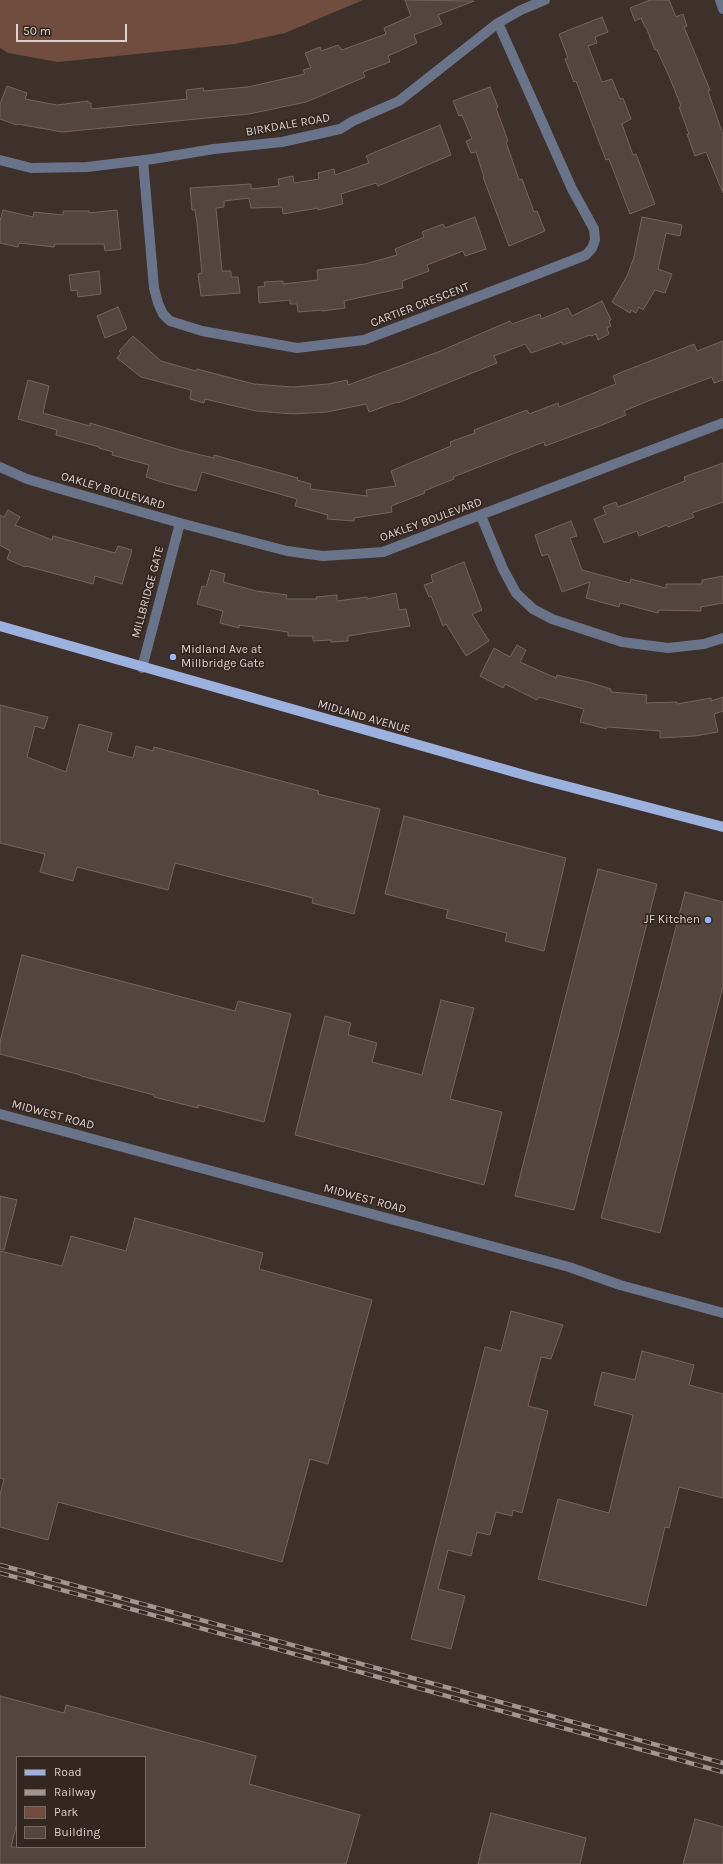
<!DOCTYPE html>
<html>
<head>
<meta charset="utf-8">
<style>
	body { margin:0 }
	#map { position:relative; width:723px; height:1864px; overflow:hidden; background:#3e302a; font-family:Karla,sans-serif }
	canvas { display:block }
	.legend { position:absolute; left:16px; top:1756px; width:130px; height:92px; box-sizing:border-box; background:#342621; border:1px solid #776b67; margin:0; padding:5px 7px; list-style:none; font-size:12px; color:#dcd3cf }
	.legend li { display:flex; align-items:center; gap:8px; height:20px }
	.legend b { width:20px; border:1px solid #776b67 }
	.scale { position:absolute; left:16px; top:24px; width:111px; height:18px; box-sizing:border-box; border:2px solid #dcd3cf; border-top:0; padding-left:5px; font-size:12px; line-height:14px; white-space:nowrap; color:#dcd3cf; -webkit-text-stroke:3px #342621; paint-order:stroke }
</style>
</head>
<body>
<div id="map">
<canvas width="723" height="1864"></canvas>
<ul class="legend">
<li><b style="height:5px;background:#9db1df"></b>Road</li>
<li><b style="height:5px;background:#a19691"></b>Railway</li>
<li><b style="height:11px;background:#704d3f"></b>Park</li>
<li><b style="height:11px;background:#54453f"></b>Building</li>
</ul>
<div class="scale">50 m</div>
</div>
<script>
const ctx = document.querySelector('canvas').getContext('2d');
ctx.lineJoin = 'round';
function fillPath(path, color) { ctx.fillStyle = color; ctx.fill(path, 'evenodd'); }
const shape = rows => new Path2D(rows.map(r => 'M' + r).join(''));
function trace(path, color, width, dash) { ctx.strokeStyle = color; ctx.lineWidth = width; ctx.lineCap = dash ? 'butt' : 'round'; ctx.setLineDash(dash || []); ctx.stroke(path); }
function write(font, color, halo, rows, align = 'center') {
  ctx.font = font + ' Karla,sans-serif'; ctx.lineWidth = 3.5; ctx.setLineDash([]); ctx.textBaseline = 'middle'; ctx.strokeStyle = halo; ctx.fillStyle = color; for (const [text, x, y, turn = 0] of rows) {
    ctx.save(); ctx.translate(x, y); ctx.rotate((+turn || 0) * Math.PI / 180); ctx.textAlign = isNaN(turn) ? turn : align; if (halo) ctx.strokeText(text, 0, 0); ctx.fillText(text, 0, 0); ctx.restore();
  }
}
const green = shape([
	[0,0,363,0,285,33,235,44,58,62,8,53,0,48]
]);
const building = shape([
	[405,0,474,1,438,15,442,24,414,35,417,43,388,56,390,62,363,72,365,77,306,102,249,114,62,132,18,124,17,125,0,119,0,104,7,86,27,93,25,99,57,105,88,101,88,103,91,103,91,109,187,99,186,90,203,88,204,91,248,87,305,74,303,70,311,68,305,53,320,47,321,51,338,45,342,50,386,34,384,28,411,16,405,0],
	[650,0,669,0,676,17,683,14,687,26,684,27,710,90,708,91,723,135,723,193,706,152,695,156,687,134,689,134,679,107,681,106,669,76,657,50,655,50,646,27,645,27,641,18,635,21,630,8,650,0],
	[602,17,608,32,595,37,597,43,588,46,602,82,612,79,620,99,623,98,631,119,622,124,633,155,636,154,655,204,630,214,609,159,606,160,576,81,574,82,565,59,568,58,559,34,602,17],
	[490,87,498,107,496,108,508,141,506,142,519,180,522,179,534,212,537,211,545,231,509,246,483,177,484,177,476,152,471,153,466,141,472,139,462,115,459,116,453,101,490,87],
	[440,125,451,155,378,186,376,183,341,194,343,204,318,210,318,208,283,214,282,207,251,208,249,198,224,201,224,207,216,208,222,271,231,271,231,277,238,277,240,293,201,296,198,274,202,273,197,223,195,210,192,210,190,188,251,184,251,189,279,186,278,179,293,176,294,183,319,179,318,173,334,169,335,175,369,163,366,156,440,125],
	[3,210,33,217,34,212,63,215,63,211,89,211,89,213,117,210,121,249,105,251,104,244,55,244,54,247,19,243,18,247,0,243,0,221,3,210],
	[475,217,486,249,465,256,463,251,427,265,429,271,402,281,403,288,344,301,345,308,322,311,322,310,298,312,297,304,290,304,290,300,259,303,258,287,265,286,264,282,283,281,283,284,318,280,317,270,365,264,397,255,395,249,424,237,422,232,443,224,445,228,475,217],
	[642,217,682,225,680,236,666,233,658,269,672,274,665,293,655,290,643,310,639,307,636,313,631,310,630,313,612,302,627,276,634,257,642,217],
	[99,271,101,294,78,297,77,290,71,291,69,275,99,271],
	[602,301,611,320,609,321,611,326,607,328,609,334,598,340,596,334,591,336,590,335,563,345,562,342,531,353,525,344,494,356,497,363,398,403,397,402,369,412,366,404,327,412,293,414,256,411,205,399,204,403,190,399,191,390,141,377,117,358,121,353,119,351,133,336,161,361,196,371,197,369,254,384,293,387,328,384,347,380,348,385,438,352,510,321,512,324,540,314,541,319,568,308,572,316,602,301],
	[118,307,127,329,105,338,97,316,118,307],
	[723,341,723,380,714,383,712,377,648,401,624,411,626,415,602,425,545,446,544,442,453,477,454,479,424,491,425,493,391,506,392,512,354,518,354,521,327,519,328,515,295,506,297,499,202,472,196,491,165,483,146,477,149,465,112,455,113,452,99,448,99,447,56,435,57,430,18,419,28,380,49,386,43,413,90,426,90,423,180,450,214,458,214,455,298,478,297,480,311,484,310,489,367,496,366,490,396,486,391,471,451,446,450,442,475,433,474,430,527,410,529,414,558,403,559,407,616,384,613,376,622,372,694,344,697,351,723,341],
	[723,463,723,502,692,513,694,517,668,527,667,525,639,536,637,531,604,543,594,519,606,514,603,507,616,502,618,507,685,481,684,477,723,463],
	[8,510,20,517,15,525,52,540,53,536,115,553,118,546,132,550,122,584,95,576,93,584,26,566,25,567,7,559,10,551,0,545,0,515,4,517,8,510],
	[571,521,577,536,570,538,582,570,630,583,631,579,666,588,666,584,702,584,702,580,723,576,723,603,701,607,701,611,659,610,658,613,620,603,619,607,586,598,590,582,562,592,548,554,542,556,535,535,571,521],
	[464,562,482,610,472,614,489,641,466,656,446,624,443,626,431,596,429,597,424,585,433,582,431,575,464,562],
	[211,570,225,574,223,582,256,591,287,595,286,599,317,599,316,597,337,595,337,601,367,597,367,599,396,593,399,610,406,609,410,626,348,636,348,641,331,642,331,640,313,641,313,636,288,636,288,632,239,625,239,628,220,623,223,611,197,604,202,586,206,587,211,570],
	[517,645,526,650,520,662,540,671,556,678,557,675,588,682,611,689,611,692,647,695,646,703,677,702,677,704,711,698,711,701,723,697,723,711,714,714,718,732,695,736,660,738,660,731,607,727,606,729,580,722,584,709,539,697,537,700,505,684,503,688,480,676,494,648,510,657,517,645],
	[0,705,48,717,44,729,35,726,27,757,66,772,79,724,112,733,107,751,133,758,136,746,153,751,154,747,319,791,318,794,380,809,354,914,312,903,313,898,175,863,168,890,77,867,73,881,40,872,45,854,0,843,0,705],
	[404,816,566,858,544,951,505,941,507,933,446,918,448,910,385,894,404,816],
	[598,869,657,884,574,1210,515,1196,598,869],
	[685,892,723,902,723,986,660,1233,601,1218,685,892],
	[22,955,235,1011,238,1001,291,1014,264,1122,198,1105,198,1108,154,1097,154,1095,81,1076,81,1075,0,1054,0,1042,22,955],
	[441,1000,474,1008,450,1099,502,1112,484,1185,295,1135,325,1016,351,1023,348,1035,377,1043,372,1062,422,1075,441,1000],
	[0,1196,17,1200,4,1250,0,1249,0,1196],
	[135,1218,263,1253,259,1269,372,1300,328,1464,310,1459,282,1562,58,1502,48,1540,0,1527,0,1495,4,1479,0,1478,0,1251,62,1266,71,1236,126,1251,135,1218],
	[511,1311,563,1325,551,1359,541,1357,528,1406,548,1411,522,1513,513,1510,512,1516,496,1512,490,1535,477,1532,471,1556,448,1550,438,1589,465,1596,451,1649,411,1639,485,1347,501,1351,511,1311],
	[642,1351,694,1365,689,1385,723,1394,723,1498,679,1487,669,1528,665,1527,646,1606,538,1579,558,1499,609,1513,633,1415,594,1405,602,1372,635,1380,642,1351],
	[0,1696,64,1713,66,1705,256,1756,249,1784,360,1815,346,1864,0,1864,0,1696],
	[17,1757,145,1757,145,1847,11,1847,17,1823,17,1757],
	[491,1813,586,1838,580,1864,478,1864,491,1813],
	[695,1819,723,1827,723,1864,683,1864,695,1819]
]);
const minor = shape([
	[720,0,723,9],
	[0,160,31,168,87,167,153,159,214,149,282,142,340,129,353,121,399,101,498,23,521,10,545,0],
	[143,160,154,288,158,303,163,314,170,321,202,331,297,348,364,340,540,273,586,255,592,248,595,240,594,229,572,189,498,23],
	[0,467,27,479,64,490,180,523,287,551,323,556,369,553,383,552,396,547,723,423],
	[481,516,503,569,516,593,533,609,552,619,622,642,668,648,704,644,723,638],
	[142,668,180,523],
	[0,1114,569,1267,620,1285,723,1313]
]);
const major = shape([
	[0,626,535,778,723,827]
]);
const rail = shape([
	[0,1565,723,1763],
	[0,1573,723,1772]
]);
const markers = [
	[173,657,4,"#98b5fd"],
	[708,920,4,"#98b5fd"]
];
const streetNames = [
	["BIRKDALE ROAD",288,125,-10],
	["CARTIER CRESCENT",420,305,-21],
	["OAKLEY BOULEVARD",113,491,16],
	["OAKLEY BOULEVARD",431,520,-20],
	["MILLBRIDGE GATE",148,592,-75],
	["MIDLAND AVENUE",364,717,16],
	["MIDWEST ROAD",53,1115,15],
	["MIDWEST ROAD",365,1199,15]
];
const poiNames = [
	["Midland Ave at",181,650],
	["Millbridge Gate",181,664],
	["JF Kitchen",700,920,"right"]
];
fillPath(green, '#704d3f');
fillPath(building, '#54453f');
trace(building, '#76655f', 1);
trace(minor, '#697389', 10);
trace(major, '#9db1df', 10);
trace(rail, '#a19691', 4.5);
trace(rail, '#342621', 3, [9]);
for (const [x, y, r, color] of markers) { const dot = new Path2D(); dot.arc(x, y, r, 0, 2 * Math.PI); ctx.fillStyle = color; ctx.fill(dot); trace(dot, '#342621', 1.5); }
write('12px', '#dcd3cf', '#342621', streetNames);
write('12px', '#dcd3cf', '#342621', poiNames, 'left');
</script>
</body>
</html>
